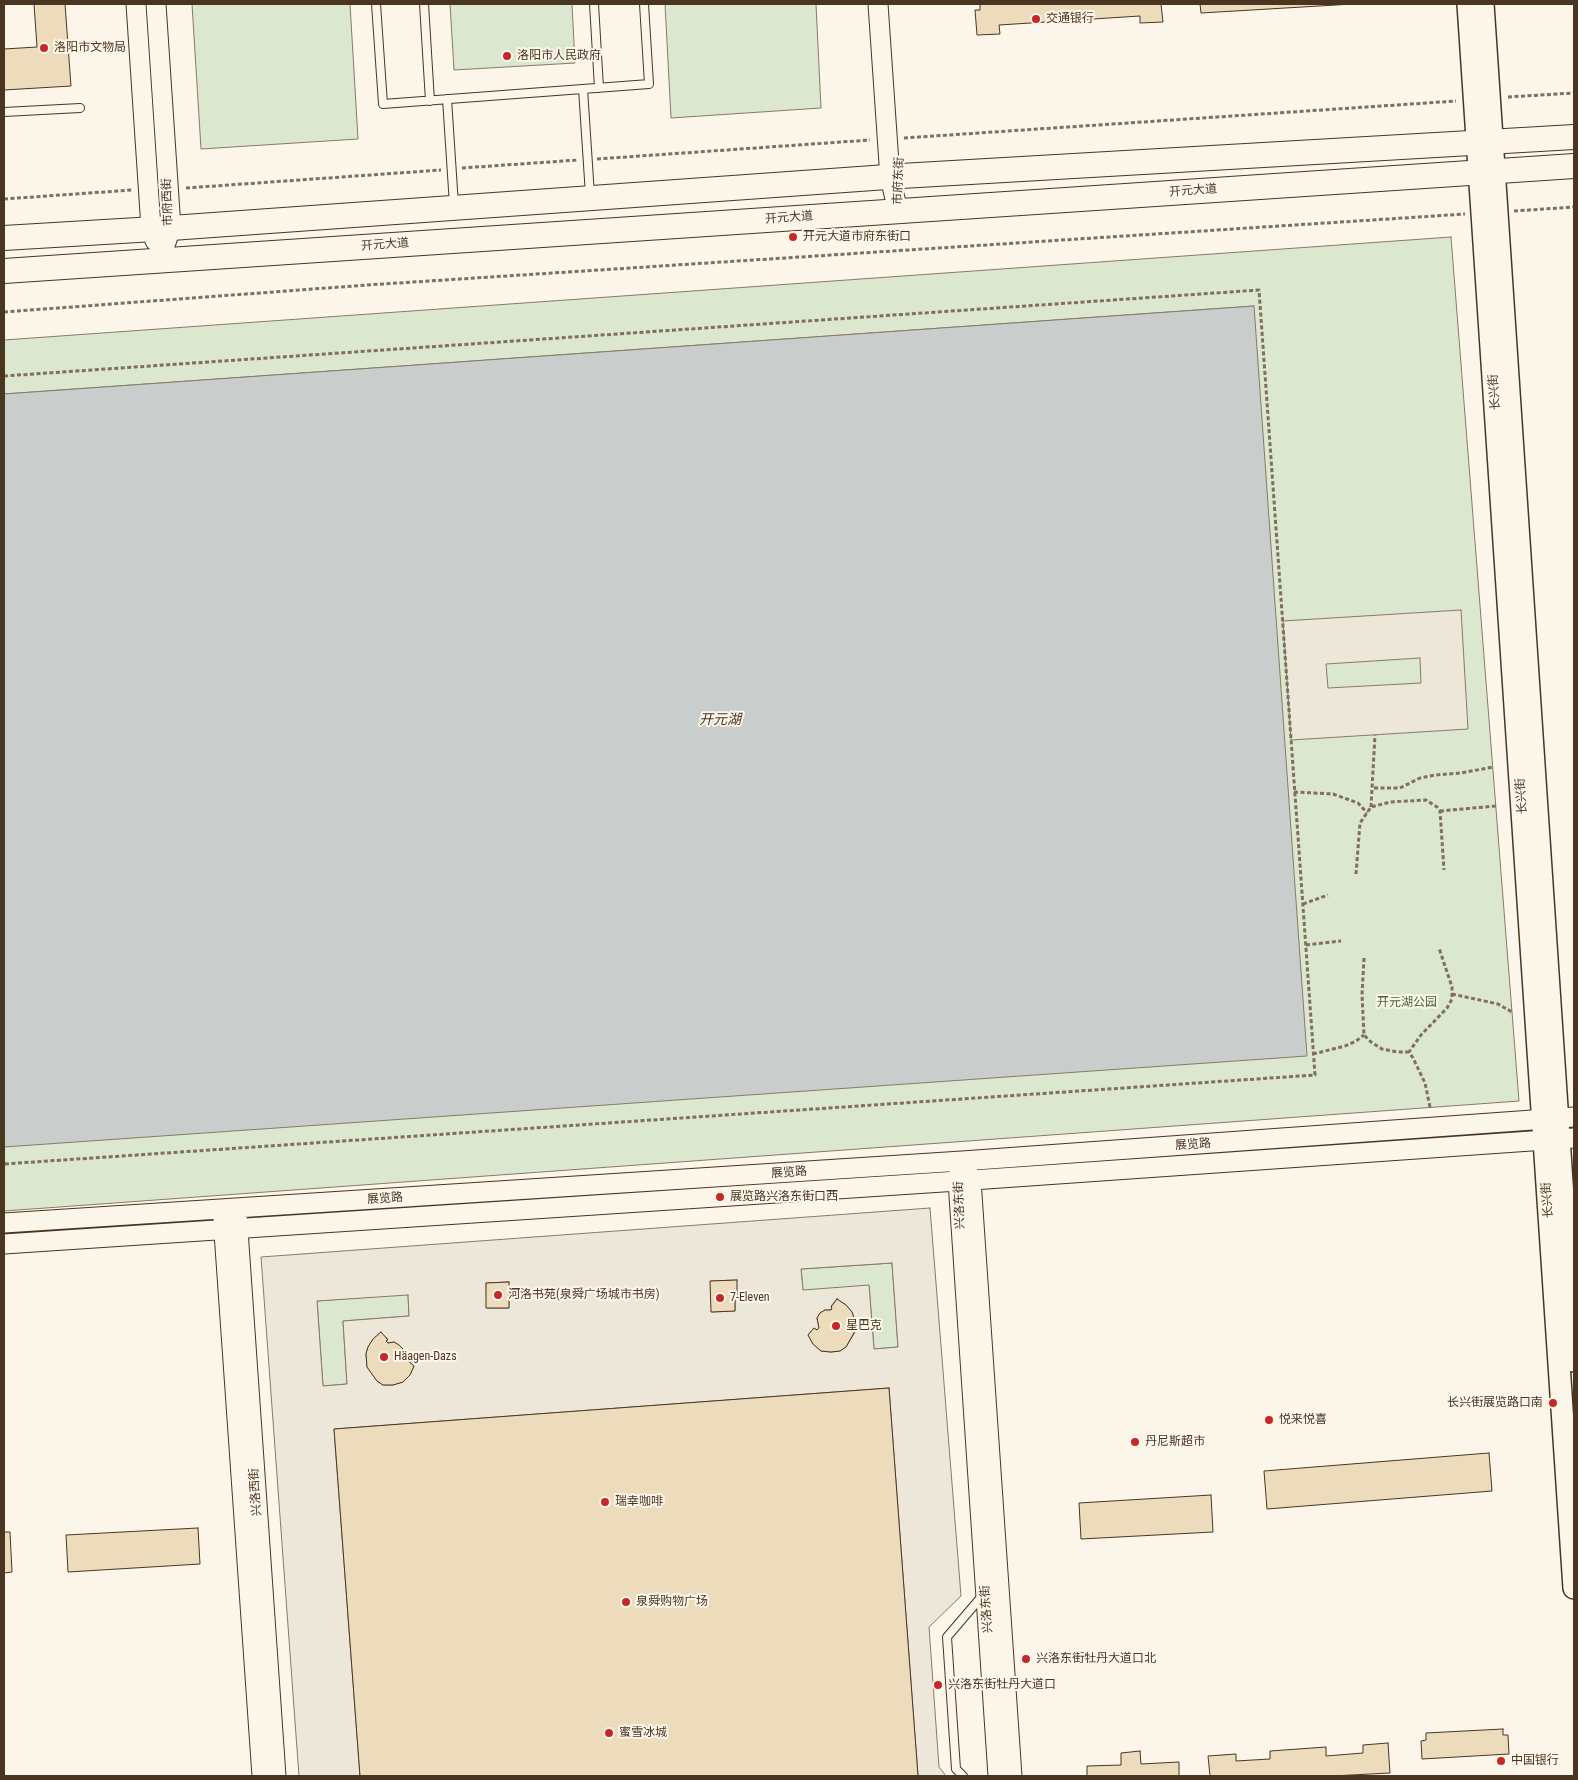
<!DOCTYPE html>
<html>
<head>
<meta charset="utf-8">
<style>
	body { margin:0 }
	#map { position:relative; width:1578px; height:1780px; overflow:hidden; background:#fbf6e9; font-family:"Roboto Condensed",sans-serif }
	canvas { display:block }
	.frame { position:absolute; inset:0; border:5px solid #4a3520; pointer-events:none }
</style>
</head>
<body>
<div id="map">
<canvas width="1578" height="1780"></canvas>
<div class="frame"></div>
</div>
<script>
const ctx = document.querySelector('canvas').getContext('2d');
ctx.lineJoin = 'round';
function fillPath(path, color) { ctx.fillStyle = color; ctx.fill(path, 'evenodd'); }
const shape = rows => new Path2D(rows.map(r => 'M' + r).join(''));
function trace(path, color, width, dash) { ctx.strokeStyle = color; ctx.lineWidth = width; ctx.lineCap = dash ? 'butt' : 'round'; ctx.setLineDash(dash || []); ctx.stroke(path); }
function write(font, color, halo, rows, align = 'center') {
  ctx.font = font + ' "Roboto Condensed","Noto Sans SC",sans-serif'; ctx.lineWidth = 4; ctx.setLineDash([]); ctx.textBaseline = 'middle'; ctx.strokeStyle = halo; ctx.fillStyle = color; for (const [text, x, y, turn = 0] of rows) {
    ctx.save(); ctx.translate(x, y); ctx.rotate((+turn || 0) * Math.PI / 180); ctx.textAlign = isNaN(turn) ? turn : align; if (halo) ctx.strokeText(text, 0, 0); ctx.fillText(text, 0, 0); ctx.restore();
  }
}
const green = shape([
	[192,4,350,4,358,139,201,149,192,4],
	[450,4,572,4,575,63,454,70,450,4],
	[665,4,816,4,821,108,671,118,665,4],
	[1451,237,1519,1101,4,1211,4,1147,1254,306,4,394,4,340,1451,237],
	[892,1263,898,1347,874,1349,869,1286,803,1291,801,1269,892,1263],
	[408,1294,409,1316,343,1321,347,1384,323,1386,317,1301,408,1294]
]);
const parking = shape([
	[1461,610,1468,729,1291,740,1283,621,1461,610],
	[1420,658,1421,683,1328,688,1326,664,1420,658],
	[930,1208,961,1596,929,1627,939,1767,946,1776,918,1776,889,1388,334,1429,360,1776,299,1776,261,1257,930,1208],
	[892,1263,898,1347,874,1349,869,1285,803,1290,801,1269,892,1263],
	[736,1280,737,1297,735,1297,735,1311,712,1312,711,1281,736,1280],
	[508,1282,509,1308,487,1308,486,1283,508,1282],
	[408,1295,409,1316,343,1321,347,1384,323,1386,317,1301,408,1295],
	[837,1299,846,1305,852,1312,854,1318,855,1332,846,1347,840,1351,831,1352,821,1351,813,1344,808,1335,814,1328,817,1330,819,1328,817,1318,820,1313,825,1310,831,1310,832,1308,831,1306,837,1299],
	[381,1333,388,1339,386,1341,388,1343,394,1342,399,1345,403,1350,402,1360,404,1361,407,1359,414,1366,410,1375,403,1382,393,1385,383,1385,377,1381,367,1367,366,1354,368,1347,373,1339,381,1333]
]);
const water = shape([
	[1254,306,1307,1056,4,1147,4,394,1254,306]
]);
const building = shape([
	[34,4,65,4,71,86,4,90,4,49,37,47,34,4],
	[980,4,1161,4,1163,22,1140,23,1140,16,999,25,1000,34,977,35,975,10,980,10,980,4],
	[1200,4,1353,4,1201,13,1200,4],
	[737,1280,737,1297,735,1297,735,1311,711,1312,710,1281,737,1280],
	[509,1282,509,1308,486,1308,486,1283,509,1282],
	[837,1299,846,1305,852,1312,854,1318,855,1331,846,1347,840,1351,831,1352,821,1351,813,1344,808,1335,814,1328,817,1330,819,1328,817,1318,820,1313,825,1310,831,1310,832,1308,831,1307,837,1299],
	[381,1332,388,1340,386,1341,388,1343,394,1342,399,1345,403,1349,402,1360,404,1361,406,1359,414,1366,410,1375,403,1382,393,1385,383,1385,377,1381,367,1367,366,1354,368,1347,373,1339,381,1332],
	[889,1388,918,1776,360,1776,334,1429,889,1388],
	[1489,1453,1492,1491,1267,1509,1264,1471,1489,1453],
	[1211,1495,1213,1532,1081,1539,1079,1503,1211,1495],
	[198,1528,200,1564,68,1572,66,1535,198,1528],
	[4,1532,10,1532,12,1572,4,1573,4,1532],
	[1503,1729,1503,1735,1508,1735,1509,1754,1422,1759,1421,1741,1426,1740,1426,1733,1503,1729],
	[1388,1743,1390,1773,1332,1776,1210,1776,1208,1756,1236,1754,1236,1761,1270,1759,1270,1751,1326,1747,1326,1756,1363,1753,1363,1745,1388,1743],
	[1140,1751,1141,1764,1179,1762,1179,1776,1087,1776,1087,1766,1121,1765,1121,1753,1140,1751]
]);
const path = shape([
	[1508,97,1574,93],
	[904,138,1456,101],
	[597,159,870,140],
	[462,168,578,160],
	[186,188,441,170],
	[4,199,132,190],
	[1514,211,1574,207],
	[4,312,367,285,1465,214],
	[4,376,1259,290,1315,1075,4,1164],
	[1374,788,1400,788,1420,778,1435,775,1461,773,1493,767],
	[1294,792,1333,794,1358,803,1367,813],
	[1371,807,1375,735],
	[1440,811,1496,806],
	[1356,874,1360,823,1371,807,1390,802,1426,800,1437,807,1440,811,1444,870],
	[1303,904,1328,895],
	[1306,945,1341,941],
	[1364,958,1362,995,1364,1035,1371,1042,1382,1049,1398,1052,1409,1052],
	[1452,994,1498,1004,1512,1012],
	[1313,1054,1345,1046,1356,1041,1364,1035],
	[1430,1107,1425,1083,1413,1058,1409,1052,1421,1035,1447,1008,1452,999,1452,987,1439,948]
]);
const service = shape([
	[376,4,383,104,649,84,644,4],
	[424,4,430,101],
	[594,4,599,88],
	[583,89,590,195],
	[447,99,454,205],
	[4,112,80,108],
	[963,1776,956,1769,947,1637,983,1595]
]);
const tertiary = shape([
	[136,4,151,228,155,241],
	[156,4,171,228,160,260],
	[878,4,890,178,898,211],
	[966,1169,971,1180,1012,1776],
	[960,1170,958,1181,998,1776],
	[237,1216,276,1776],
	[223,1218,262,1776],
	[4,1223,962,1161,1574,1117],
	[4,1244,958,1181,1574,1138]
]);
const secondary = shape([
	[1468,4,1574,1588],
	[1483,4,1574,1361]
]);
const primary = shape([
	[4,238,171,228,901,176,1574,137],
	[4,271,1574,166]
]);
const markers = [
	[1036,19,5,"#c62828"],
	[44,48,5,"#c62828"],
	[507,56,5,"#c62828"],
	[793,237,5,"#c62828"],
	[720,1197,5,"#c62828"],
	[498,1295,5,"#c62828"],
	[720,1298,5,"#c62828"],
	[836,1326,5,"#c62828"],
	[384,1357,5,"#c62828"],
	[1553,1403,5,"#c62828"],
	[1269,1420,5,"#c62828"],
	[1135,1442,5,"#c62828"],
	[605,1502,5,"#c62828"],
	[626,1602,5,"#c62828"],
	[1026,1659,5,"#c62828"],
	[938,1685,5,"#c62828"],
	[609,1733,5,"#c62828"],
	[1501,1761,5,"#c62828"]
];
const poiNames = [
	["交通银行",1046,19],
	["洛阳市文物局",54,48],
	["洛阳市人民政府",517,56],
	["开元大道市府东街口",803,237],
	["展览路兴洛东街口西",730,1197],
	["河洛书苑(泉舜广场城市书房)",508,1295],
	["7-Eleven",730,1298],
	["星巴克",846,1326],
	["Häagen-Dazs",394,1357],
	["长兴街展览路口南",1543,1403,"right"],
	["悦来悦喜",1279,1420],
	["丹尼斯超市",1145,1442],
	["瑞幸咖啡",615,1502],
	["泉舜购物广场",636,1602],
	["兴洛东街牡丹大道口北",1036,1659],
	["兴洛东街牡丹大道口",948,1685],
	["蜜雪冰城",619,1733],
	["中国银行",1511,1761]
];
const streetNames = [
	["市府东街",899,181,-88],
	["开元大道",1193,191,-4],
	["市府西街",168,202,-92],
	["开元大道",789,218,-4],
	["开元大道",385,245,-4],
	["长兴街",1495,392,-94],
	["长兴街",1522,796,-94],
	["展览路",1193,1145,-4],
	["展览路",789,1173,-4],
	["展览路",385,1199,-4],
	["长兴街",1548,1200,-94],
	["兴洛东街",960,1205,-92],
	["兴洛西街",256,1492,-94],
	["兴洛东街",987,1609,-94]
];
const parkNames = [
	["开元湖公园",1407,1003]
];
const waterNames = [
	["开元湖",720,720]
];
fillPath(green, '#dce7d0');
trace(green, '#887966', 1);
fillPath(parking, '#ede7d9');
trace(parking, '#887966', 1);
fillPath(water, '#c9cecd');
trace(water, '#887966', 1);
fillPath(building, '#ecdcbc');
trace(building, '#4a3520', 1);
trace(service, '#4a3520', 10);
trace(tertiary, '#4a3520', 21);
trace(secondary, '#4a3520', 24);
trace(primary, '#4a3520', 26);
trace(path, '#7f6f5c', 3, [4, 2.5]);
trace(service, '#fbf6e9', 8);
trace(tertiary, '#fbf6e9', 19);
trace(secondary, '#fbf6e9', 21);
trace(primary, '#fbf6e9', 24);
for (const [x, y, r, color] of markers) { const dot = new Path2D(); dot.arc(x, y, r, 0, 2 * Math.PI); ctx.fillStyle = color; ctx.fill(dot); trace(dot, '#fbf6e9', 2); }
write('12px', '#4a3520', '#fbf6e9', poiNames, 'left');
write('12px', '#4a3520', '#fbf6e9', streetNames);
write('12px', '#436837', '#fbf6e9', parkNames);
write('italic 14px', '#4a3520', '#fbf6e9', waterNames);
</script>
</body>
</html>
